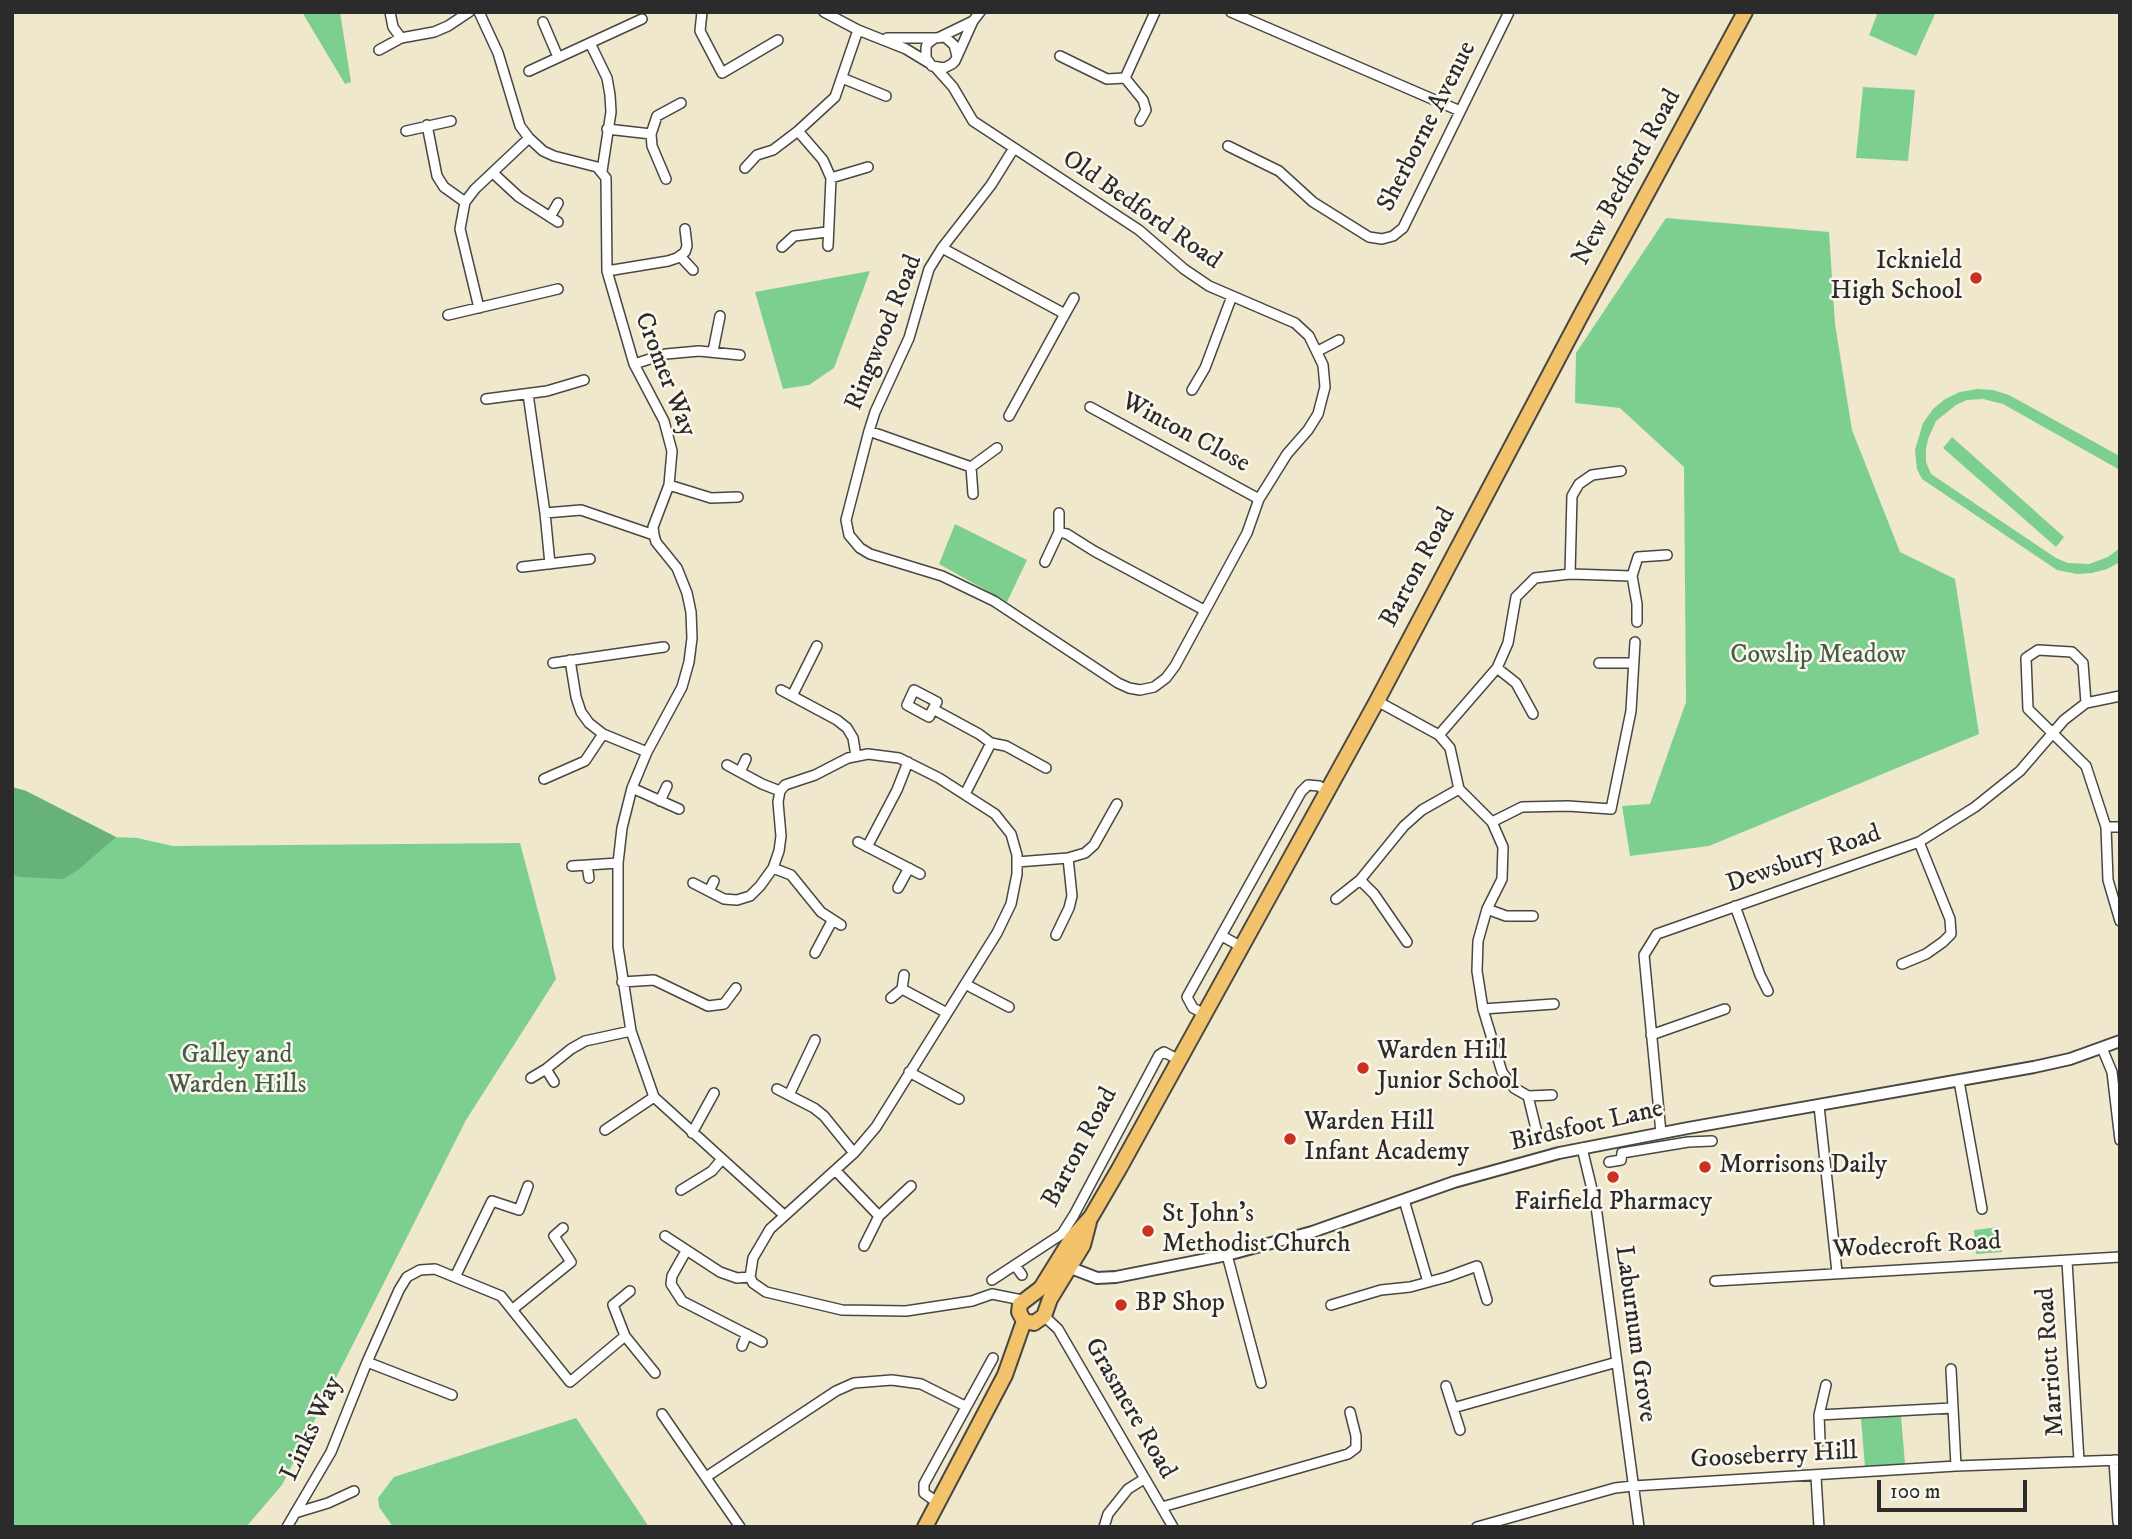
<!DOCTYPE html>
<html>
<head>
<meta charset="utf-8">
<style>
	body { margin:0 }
	#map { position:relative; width:2132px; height:1539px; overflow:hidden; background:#efe8cc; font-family:"IM FELL DW Pica",serif }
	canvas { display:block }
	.frame { position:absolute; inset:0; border:14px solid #2b2b2b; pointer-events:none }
	.scale { position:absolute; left:1877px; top:1480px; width:150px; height:32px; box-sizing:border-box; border:4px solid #2b2b2b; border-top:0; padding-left:9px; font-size:21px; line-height:24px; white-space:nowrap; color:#2b2b2b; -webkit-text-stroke:5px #fbf7ec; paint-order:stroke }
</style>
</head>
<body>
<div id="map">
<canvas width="2132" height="1539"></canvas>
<div class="frame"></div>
<div class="scale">100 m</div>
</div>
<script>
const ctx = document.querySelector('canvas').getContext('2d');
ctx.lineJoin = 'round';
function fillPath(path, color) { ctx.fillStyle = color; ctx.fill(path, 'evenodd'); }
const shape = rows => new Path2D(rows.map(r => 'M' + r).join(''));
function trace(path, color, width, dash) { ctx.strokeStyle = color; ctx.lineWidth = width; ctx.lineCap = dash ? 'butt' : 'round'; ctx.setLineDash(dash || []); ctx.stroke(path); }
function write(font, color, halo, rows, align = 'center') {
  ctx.font = font + ' "IM FELL DW Pica",serif'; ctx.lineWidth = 5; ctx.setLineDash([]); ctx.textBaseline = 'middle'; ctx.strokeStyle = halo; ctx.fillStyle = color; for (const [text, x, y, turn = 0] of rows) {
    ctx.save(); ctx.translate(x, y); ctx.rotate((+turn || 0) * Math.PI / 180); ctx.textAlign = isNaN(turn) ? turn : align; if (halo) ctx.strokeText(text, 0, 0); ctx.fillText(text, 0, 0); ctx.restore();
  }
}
const green = shape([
	[302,12,340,12,351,82,345,84],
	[1878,12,1936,12,1916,56,1869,35],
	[1863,87,1915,90,1908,161,1856,158],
	[1666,218,1829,232,1835,324,1852,430,1900,552,1955,579,1979,734,1709,846,1630,856,1622,806,1650,804,1686,702,1684,467,1620,408,1575,403,1576,353],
	[870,271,834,368,809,385,783,389,755,292],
	[1977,389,1993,390,2009,395,2116,454,2120,456,2120,470,2003,404,1983,399,1967,400,1956,405,1936,421,1928,439,1926,449,1926,462,1931,474,2056,558,2068,563,2089,564,2108,557,2120,548,2120,562,2107,569,2092,573,2077,574,2057,570,1922,479,1917,469,1915,450,1923,423,1933,409,1945,399,1960,392],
	[1952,437,2064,537,2056,547,1943,448],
	[955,524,1027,560,1007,602,939,564],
	[12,787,26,791,115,837,137,838,173,846,520,843,556,979,466,1120,282,1485,246,1527,12,1527],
	[1999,1227,2002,1252,1976,1254,1974,1230],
	[1901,1416,1905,1464,1865,1467,1861,1419],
	[576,1418,649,1527,393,1527,379,1507,378,1498,394,1477]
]);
const forest = shape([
	[12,787,26,791,116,837,78,870,63,879,20,877,12,874]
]);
const minor = shape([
	[390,12,393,27,401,38,434,32,448,26,469,12],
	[479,12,498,53,520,126,529,138,543,151,554,156,597,167,606,178,607,271,634,364,664,421,672,451,669,485,653,527,654,535,656,542,677,568,687,593,691,612,692,638,689,662,682,687,647,752,632,788,622,828,618,863,618,947,631,1031,654,1097,784,1215],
	[702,12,700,31,722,73,778,40],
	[824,12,858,30,906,49,929,63],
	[1231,12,1460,111],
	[543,22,558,57],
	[940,37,973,21],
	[887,38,935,38],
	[590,43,607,78,610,95,611,112,602,171],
	[379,50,401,38],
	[957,56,954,45,945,37,935,38,927,44,926,48,926,58,932,66,944,68,952,64,955,61,973,21,980,12],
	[1060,56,1107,79,1125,78],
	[936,68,953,87,973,121,1139,230,1184,269,1209,286,1295,323,1309,336,1323,365,1325,387,1318,414,1308,430,1287,454,1259,499,1247,533,1175,666,1166,678,1154,687,1140,690,1129,688,1118,683,994,601,942,576,870,554,860,548,849,535,846,520,869,431,875,412,909,338,929,269,942,248,991,185,1014,148],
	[529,71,642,19],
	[842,78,886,96],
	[1125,78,1155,12],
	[1125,78,1143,100,1146,110,1140,121],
	[427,125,437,176,444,187,465,202],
	[607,129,651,134],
	[406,131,451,121],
	[798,131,823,160,831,178,828,246],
	[1228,146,1279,171,1313,202,1369,237,1382,239,1393,236,1403,228,1509,12],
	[745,168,757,155,773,150,798,131,835,97,858,30],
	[493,173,519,197,558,222],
	[831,178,868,167],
	[666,179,652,146,651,134,657,116,681,103],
	[550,217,558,203],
	[782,247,794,236,827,232],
	[942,248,1065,314,1009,416],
	[680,256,693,270],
	[607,271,668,261,677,258,685,252,687,246,685,229],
	[479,308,460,229,465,202,475,189,529,138],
	[1065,314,1074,298],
	[448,315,558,289],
	[713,351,720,316],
	[1318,351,1339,340],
	[634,364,666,354,699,351,740,355],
	[1192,390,1205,368,1232,296],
	[528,394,545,513,581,510,654,535],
	[486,399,547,391,584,380],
	[1090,407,1259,499],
	[869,431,971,467],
	[669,485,711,498,738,497],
	[973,494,971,467,997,448],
	[545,513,550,564],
	[1059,532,1067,534,1094,551,1204,610],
	[1045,562,1059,532,1059,513],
	[522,567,590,559],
	[1570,574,1572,496,1579,484,1592,475,1621,471],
	[1632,576,1637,604,1637,622],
	[570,660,576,697,581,712,589,723,603,734,647,752],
	[553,663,664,647],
	[1599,663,1634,663],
	[1497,668,1516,683,1533,714],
	[781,690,837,720,847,728,853,738,856,756],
	[792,696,817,646],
	[1377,701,1439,735,1450,748,1459,789,1492,822,1503,847,1502,879,1487,909,1478,941,1477,971,1483,1009,1502,1072,1514,1088,1528,1096,1538,1137],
	[2086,703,2083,663,2072,652,2038,650,2026,658,2028,709,2086,766,2106,827,2108,880,2120,921],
	[933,709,937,702,914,690,907,705,929,717,933,709,979,734,991,743,1006,746,1046,768],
	[1439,735,1497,668,1508,643,1516,597,1535,578,1570,574,1632,576,1638,557,1667,555],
	[727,765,762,784,780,791],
	[740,772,746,759],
	[544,779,585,761,603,734],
	[632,788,679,809],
	[965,794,991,743],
	[660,801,667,786],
	[1492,822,1522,807,1568,806,1611,809,1631,711,1635,642],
	[2106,827,2120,827],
	[858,842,920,874],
	[867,847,897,790,908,762],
	[1017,862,1068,858,1085,853,1094,845,1117,804],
	[587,865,589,878],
	[572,866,618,863],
	[773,868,791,875,821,912,841,925],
	[693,883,724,899,737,900,750,896,760,886,773,868,779,851,781,836,778,802,780,791],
	[898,888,909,868],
	[709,891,714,881],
	[1336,899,1360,880],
	[1735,906,1760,975,1768,991],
	[1487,909,1506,916,1533,916],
	[1056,935,1069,908,1072,896,1068,858],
	[1222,936,1240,946],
	[1407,942,1374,894,1360,880,1404,826,1422,810,1459,789],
	[815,953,832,921],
	[1902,964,1926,954,1943,942,1951,934,1950,919,1919,842],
	[622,982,654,980,708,1006,724,1004,736,988],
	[965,984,1009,1007],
	[902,989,947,1013],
	[891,998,902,989,904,975],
	[1483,1009,1554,1004],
	[1203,1013,1193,1008,1187,997,1301,792,1308,785,1319,786,1326,791],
	[1651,1035,1725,1009],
	[2102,1048,2112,1072,2120,1140],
	[546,1069,554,1082],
	[909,1072,959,1099],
	[531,1078,546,1069,571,1049,585,1041,631,1031],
	[1959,1081,1982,1209],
	[777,1089,814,1108,824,1116,854,1153],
	[789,1095,815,1040],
	[1528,1096,1552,1095],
	[1819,1106,1837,1272],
	[605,1130,654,1097],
	[692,1133,714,1093],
	[1661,1133,1644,955,1657,934,1919,842,1975,807,2020,771,2064,720,2086,703,2120,696],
	[1582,1148,1596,1206,1639,1527],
	[1609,1162,1621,1160,1622,1153,1688,1142,1712,1141],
	[836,1171,879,1216],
	[681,1190,712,1171,722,1159],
	[1404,1200,1428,1282],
	[665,1236,720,1272,737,1278,750,1277],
	[864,1246,879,1216,911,1186],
	[686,1251,672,1276,671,1284,682,1301,762,1342],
	[1227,1255,1261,1383],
	[2067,1261,2079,1461],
	[1015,1265,1022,1275],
	[455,1277,492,1201,519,1210,528,1186],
	[750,1277,753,1258,770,1229,854,1153,876,1127,997,933,1011,904,1017,874,1017,855,1011,834,995,814,939,778,899,758,868,754,848,758,815,775,785,785,780,791],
	[750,1277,753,1283,766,1292,842,1310,906,1311,972,1301,992,1294,1022,1300],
	[992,1280,1062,1234,1074,1215,1159,1055,1164,1052,1179,1060],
	[1715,1281,2120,1257],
	[630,1291,613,1305,625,1336,655,1373],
	[1331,1305,1381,1290,1410,1287,1447,1277,1477,1266,1487,1300],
	[513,1309,571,1262,554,1236,563,1228],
	[1044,1316,1058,1329,1173,1527],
	[742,1346,747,1334],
	[367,1362,452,1395],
	[1951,1369,1956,1466],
	[1826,1385,1819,1415,1952,1408],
	[1446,1386,1460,1430],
	[1453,1408,1617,1362],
	[662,1414,740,1527],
	[1819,1415,1820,1441],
	[2114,1460,2118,1522],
	[706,1477,836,1391,854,1383,892,1380,921,1384,965,1406],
	[1816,1477,1819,1527],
	[938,1503,924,1493,924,1484,993,1358],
	[1162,1507,1348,1454,1356,1448,1356,1436,1350,1412],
	[295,1513,328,1503,354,1491],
	[287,1527,331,1452,367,1362,399,1290,407,1277,420,1270,435,1269,501,1296,570,1382,625,1336],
	[1104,1527,1108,1514,1128,1489,1144,1479],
	[1477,1527,1615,1488,1633,1486,1956,1466,2120,1460]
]);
const tertiary = shape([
	[1071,1268,1097,1278,1116,1277,1227,1255,1312,1232,1454,1182,1559,1153,1688,1128,2034,1067,2070,1059,2120,1041]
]);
const trunk = shape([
	[1024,1321,1034,1323,1044,1316,1050,1299,1083,1245,1089,1222],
	[925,1527,1005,1375,1024,1321,1019,1312,1020,1304,1041,1288,1072,1238,1091,1217,1119,1169,1377,701,1580,317,1745,12]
]);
const markers = [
	[1976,278,7,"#c8321e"],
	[1363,1068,7,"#c8321e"],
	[1290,1139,7,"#c8321e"],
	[1705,1167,7,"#c8321e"],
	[1613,1177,7,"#c8321e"],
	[1148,1231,7,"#c8321e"],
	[1121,1305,7,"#c8321e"]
];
const streetNames = [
	["Sherborne Avenue",1428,127,-63],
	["New Bedford Road",1628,178,-61],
	["Old Bedford Road",1141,211,35],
	["Ringwood Road",885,333,-68],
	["Cromer Way",664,375,69],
	["Winton Close",1185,434,28],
	["Barton Road",1419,568,-62],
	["Dewsbury Road",1804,860,-19],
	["Birdsfoot Lane",1587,1127,-13],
	["Barton Road",1081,1148,-62],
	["Wodecroft Road",1917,1247,-3],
	["Laburnum Grove",1634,1334,82],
	["Marriott Road",2052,1362,-94],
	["Grasmere Road",1129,1409,60],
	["Links Way",313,1429,-65],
	["Gooseberry Hill",1774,1457,-3]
];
const poiNames = [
	["Icknield",1962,263,"right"],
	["High School",1962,293,"right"],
	["Warden Hill",1377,1053],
	["Junior School",1377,1083],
	["Warden Hill",1304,1124],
	["Infant Academy",1304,1154],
	["Morrisons Daily",1719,1167],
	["Fairfield Pharmacy",1613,1204,"center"],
	["St John's",1162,1216],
	["Methodist Church",1162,1246],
	["BP Shop",1135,1305]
];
const parkNames = [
	["Cowslip Meadow",1818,657],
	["Galley and",237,1057],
	["Warden Hills",237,1087]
];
fillPath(green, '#7dcf90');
fillPath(forest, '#66b27a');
trace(minor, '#484743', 12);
trace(tertiary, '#484743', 14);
trace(trunk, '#484743', 18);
trace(minor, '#fff', 9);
trace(tertiary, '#fff', 10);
trace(trunk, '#f2c36a', 14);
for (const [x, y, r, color] of markers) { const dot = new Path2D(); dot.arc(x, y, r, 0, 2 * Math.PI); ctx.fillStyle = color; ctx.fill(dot); trace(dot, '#fbf7ec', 2.5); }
write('26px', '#2b2b2b', '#fbf7ec', streetNames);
write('26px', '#2b2b2b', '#fbf7ec', poiNames, 'left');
write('26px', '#445c49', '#fbf7ec', parkNames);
</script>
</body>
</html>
